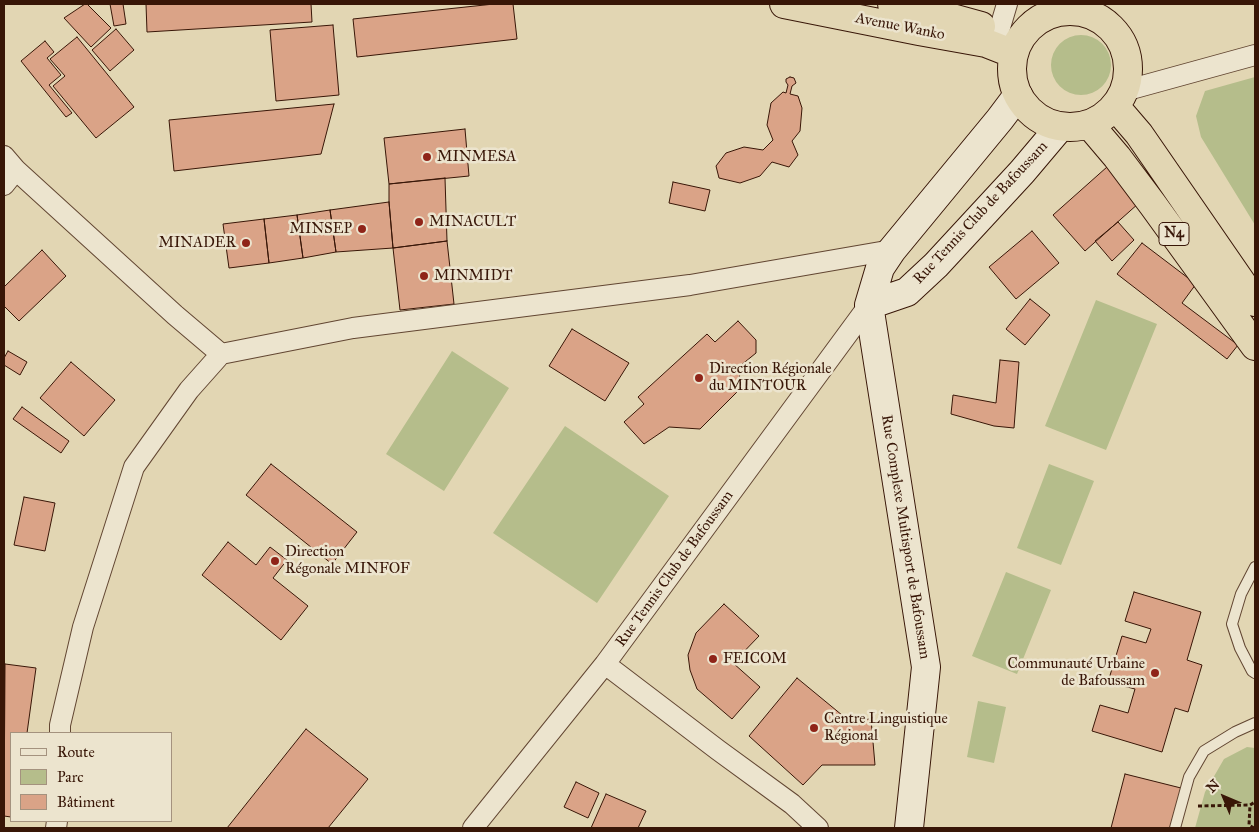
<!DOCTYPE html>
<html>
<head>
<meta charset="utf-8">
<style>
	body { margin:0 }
	#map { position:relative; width:1259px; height:832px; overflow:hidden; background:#e2d6b3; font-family:"IM FELL Great Primer",serif }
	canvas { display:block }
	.frame { position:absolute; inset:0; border:5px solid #381607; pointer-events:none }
	.legend { position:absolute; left:10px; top:732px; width:162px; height:90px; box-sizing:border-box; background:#ece4ce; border:1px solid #a4927e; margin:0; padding:6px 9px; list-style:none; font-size:15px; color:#381607 }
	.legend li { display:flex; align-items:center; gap:10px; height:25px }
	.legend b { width:25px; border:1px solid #a4927e }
	.north { position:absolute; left:1199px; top:772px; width:50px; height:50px; -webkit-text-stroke:4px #ece4ce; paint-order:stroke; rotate:315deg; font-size:14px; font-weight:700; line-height:20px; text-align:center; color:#381607 }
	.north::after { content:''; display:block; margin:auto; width:18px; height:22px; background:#381607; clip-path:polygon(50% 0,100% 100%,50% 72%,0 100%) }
</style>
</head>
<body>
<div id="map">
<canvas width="1259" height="832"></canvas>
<div class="frame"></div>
<ul class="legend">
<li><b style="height:6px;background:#ece4ce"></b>Route</li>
<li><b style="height:14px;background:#b5bd8b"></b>Parc</li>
<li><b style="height:14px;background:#daa387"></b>Bâtiment</li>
</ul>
<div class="north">N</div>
</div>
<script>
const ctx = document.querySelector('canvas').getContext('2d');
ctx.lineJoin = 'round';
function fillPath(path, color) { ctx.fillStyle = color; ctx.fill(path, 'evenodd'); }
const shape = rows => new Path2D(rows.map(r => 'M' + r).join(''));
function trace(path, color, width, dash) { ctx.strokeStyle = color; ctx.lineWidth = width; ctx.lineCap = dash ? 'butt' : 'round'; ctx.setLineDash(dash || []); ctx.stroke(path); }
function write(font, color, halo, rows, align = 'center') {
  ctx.font = font + ' "IM FELL Great Primer",serif'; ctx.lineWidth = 5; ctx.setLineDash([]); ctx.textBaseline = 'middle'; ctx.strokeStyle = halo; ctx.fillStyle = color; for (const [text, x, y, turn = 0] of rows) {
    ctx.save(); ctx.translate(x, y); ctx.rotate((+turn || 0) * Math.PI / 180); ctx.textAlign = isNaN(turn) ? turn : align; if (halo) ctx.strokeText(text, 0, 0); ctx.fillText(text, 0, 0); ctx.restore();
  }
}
const green = shape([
	'1051 65a30 30 0 1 1 60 0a30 30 0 1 1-60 0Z',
	[1255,77,1255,225,1201,137,1196,116,1205,91],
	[1096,300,1157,324,1106,450,1045,426],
	[452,351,509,388,444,491,386,454],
	[565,426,669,496,597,603,493,533],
	[1049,464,1094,481,1061,565,1017,548],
	[1006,572,1051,590,1017,674,972,656],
	[978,701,1006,707,994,763,967,757],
	[1247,747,1255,748,1255,828,1195,828,1205,792,1224,759]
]);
const building = shape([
	[85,4,87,4,111,28,91,47,64,18,85,4],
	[110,4,123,4,126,24,114,26,110,4],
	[146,4,311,4,312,22,147,32,146,4],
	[494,4,513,4,517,39,357,57,353,19,494,4],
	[333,25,339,95,276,101,270,30,333,25],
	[116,29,134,50,110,71,92,50,116,29],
	[77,37,134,107,96,138,53,86,65,76,50,59,77,37],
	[45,41,54,52,47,58,61,75,49,85,72,113,66,117,21,61,45,41],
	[790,77,794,78,796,83,792,86,790,94,798,96,802,108,800,131,792,141,798,155,789,167,772,162,760,176,740,183,719,178,716,166,726,153,744,147,763,150,773,140,767,125,771,103,783,92,786,93,788,85,786,82,786,79,790,77],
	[334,104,321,154,174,171,169,120,334,104],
	[465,129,469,176,389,184,384,138,465,129],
	[1107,167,1139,203,1085,251,1053,215,1107,167],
	[445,178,447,241,393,248,389,202,389,184,445,178],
	[673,182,710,190,705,211,669,203,673,182],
	[389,202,393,248,336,252,330,210,389,202],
	[330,210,336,252,303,258,297,215,330,210],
	[297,215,303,258,269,263,264,219,297,215],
	[264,219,269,263,229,268,223,224,264,219],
	[1118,222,1134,240,1112,261,1095,241,1118,222],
	[1032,231,1059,263,1016,299,989,267,1032,231],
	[447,241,454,304,400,310,393,248,447,241],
	[1142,243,1196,284,1182,303,1238,345,1227,359,1117,274,1142,243],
	[42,250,66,276,19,321,4,306,4,287,42,250],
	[1030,299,1050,315,1025,345,1006,329,1030,299],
	[738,321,756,340,756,353,740,366,739,390,700,429,669,427,644,444,624,422,644,404,638,397,707,334,715,342,738,321],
	[572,329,629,363,605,401,549,366,572,329],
	[8,351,27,362,20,375,4,365,4,358,8,351],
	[1000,360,1019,362,1014,428,994,426,951,414,953,395,996,403,1000,360],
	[71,362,115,400,84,436,40,398,71,362],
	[22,407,69,441,61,453,13,419,22,407],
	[271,464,357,532,332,564,246,495,271,464],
	[24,497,55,503,45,551,14,545,24,497],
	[228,542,256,565,270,547,287,560,273,578,308,606,281,640,202,575,228,542],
	[1134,592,1201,612,1187,660,1202,665,1188,712,1175,708,1162,752,1092,731,1100,705,1128,713,1135,689,1108,682,1122,636,1146,643,1151,629,1125,621,1134,592],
	[724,604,759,636,733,663,760,687,732,719,697,689,690,670,688,655,696,633,724,604],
	[5,664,36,668,27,733,11,733,11,817,4,816,5,664],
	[797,678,848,720,871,719,875,765,822,765,803,785,749,736,797,678],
	[306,729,368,779,328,828,227,828,306,729],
	[1125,774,1181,788,1170,828,1111,828,1125,774],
	[576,782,599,793,588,818,564,807,576,782],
	[606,794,646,811,638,828,591,828,606,794]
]);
const path = shape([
	[1198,806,1250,805],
	[1254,828,1249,825,1250,805,1255,802]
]);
const lane = shape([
	[1255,567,1241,594,1232,624,1240,648,1252,671,1255,673],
	[1175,828,1189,777,1204,751,1235,732,1255,723]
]);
const street = shape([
	[999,31,1007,4],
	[1124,91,1255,55],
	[4,156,16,170,175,315,221,354],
	[4,185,16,170],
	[605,664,718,750,792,804,818,828],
	[60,733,60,725,83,627,134,467,189,390,221,354,353,328,690,285,892,250],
	[56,828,57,821],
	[473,828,605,664,869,305]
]);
const secondary = shape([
	[869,305,907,292,936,265,1022,172,1060,127],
	[909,828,926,667,869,305,880,268,892,250,1000,119,1018,95]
]);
const highway = shape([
	[784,4,919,31,986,43,1014,54],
	[892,4,923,10,981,26],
	'1012 69a58 58 0 1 1 116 0a58 58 0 1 1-116 0Z',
	[1115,106,1139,134,1255,302],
	[1089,124,1117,157,1153,205,1255,346]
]);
const markers = [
	[427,157,5,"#8f2418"],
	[419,222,5,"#8f2418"],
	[362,229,5,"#8f2418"],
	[246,243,5,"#8f2418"],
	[424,276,5,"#8f2418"],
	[699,378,5,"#8f2418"],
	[275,561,5,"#8f2418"],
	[713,659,5,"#8f2418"],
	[1155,673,5,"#8f2418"],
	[814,728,5,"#8f2418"]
];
const shields = [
	[1174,234,30]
];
const shieldNames = [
	["N4",1174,234]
];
const streetNames = [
	["Avenue Wanko",900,27,11],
	["Rue Tennis Club de Bafoussam",981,213,-47],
	["Rue Complexe Multisport de Bafoussam",905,537,81],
	["Rue Tennis Club de Bafoussam",675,569,-54]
];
const poiNames = [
	["MINMESA",437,157],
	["MINACULT",429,222],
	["MINSEP",352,229,"right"],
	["MINADER",236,243,"right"],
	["MINMIDT",434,276],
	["Direction Régionale",709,369],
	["du MINTOUR",709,386],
	["Direction",285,552],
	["Régonale MINFOF",285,569],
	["FEICOM",723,659],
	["Communauté Urbaine",1145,664,"right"],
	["de Bafoussam",1145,681,"right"],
	["Centre Linguistique",824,719],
	["Régional",824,736]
];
fillPath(green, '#b5bd8b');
fillPath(building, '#daa387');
trace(building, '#381607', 1);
trace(lane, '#624632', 12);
trace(street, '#624632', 22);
trace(secondary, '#381607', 30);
trace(highway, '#381607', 30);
trace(path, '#381607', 3, [4, 2.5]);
trace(lane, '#ece4ce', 10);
trace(street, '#ece4ce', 20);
trace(secondary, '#ece4ce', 28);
trace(highway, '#e2d6b3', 28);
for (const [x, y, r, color] of markers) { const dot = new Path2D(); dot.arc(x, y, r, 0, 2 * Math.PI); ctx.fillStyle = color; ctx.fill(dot); trace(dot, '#ece4ce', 2); }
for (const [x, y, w] of shields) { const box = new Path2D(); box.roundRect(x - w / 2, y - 11.5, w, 23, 4); ctx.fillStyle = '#ece4ce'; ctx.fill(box); trace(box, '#381607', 1); }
write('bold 14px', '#381607', null, shieldNames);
write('15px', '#381607', '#ece4ce', streetNames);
write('15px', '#381607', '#ece4ce', poiNames, 'left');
</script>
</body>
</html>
